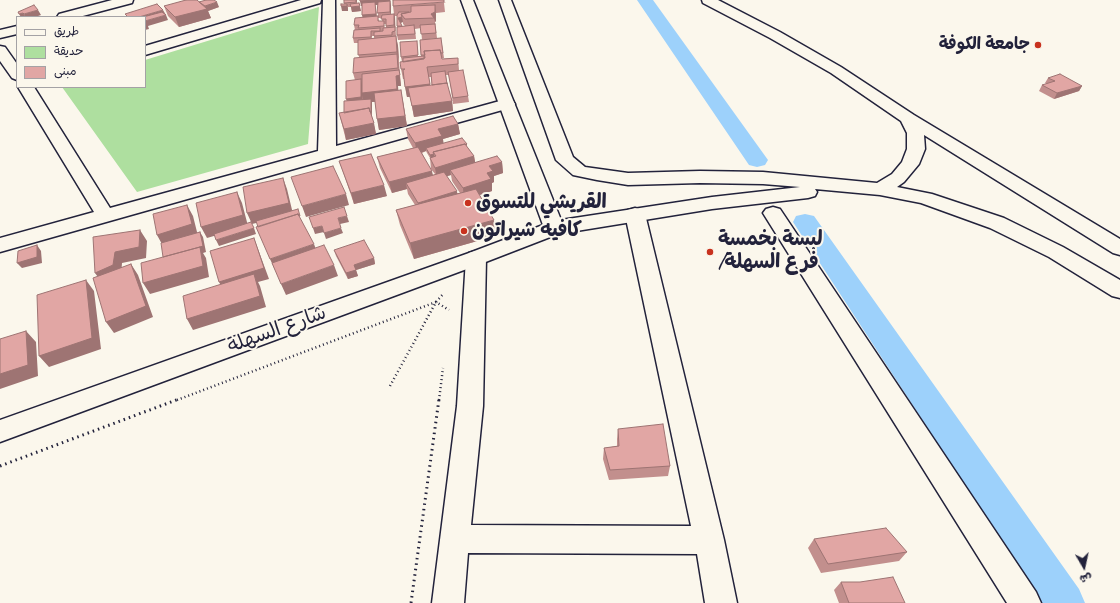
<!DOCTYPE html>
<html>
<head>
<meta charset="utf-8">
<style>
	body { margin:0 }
	#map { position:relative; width:1120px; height:603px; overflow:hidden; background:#fbf7ec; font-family:Caveat,"Playpen Sans Arabic",sans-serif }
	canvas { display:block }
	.legend { position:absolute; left:16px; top:16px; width:130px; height:72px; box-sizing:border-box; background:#fbf7ec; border:1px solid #a4a2a5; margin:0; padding:5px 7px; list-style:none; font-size:12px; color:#22223b }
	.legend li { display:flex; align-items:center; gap:8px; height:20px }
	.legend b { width:20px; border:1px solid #a4a2a5 }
	.north { position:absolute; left:1064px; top:547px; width:40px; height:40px; -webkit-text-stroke:3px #fbf7ec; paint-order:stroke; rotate:171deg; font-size:11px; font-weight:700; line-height:16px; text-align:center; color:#22223b }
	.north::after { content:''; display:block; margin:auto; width:14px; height:18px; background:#22223b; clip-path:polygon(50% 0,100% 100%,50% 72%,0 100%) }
</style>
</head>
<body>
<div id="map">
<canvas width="1120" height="603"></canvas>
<ul class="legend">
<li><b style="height:5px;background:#fbf7ec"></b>طريق</li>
<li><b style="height:11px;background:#aedf9f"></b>حديقة</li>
<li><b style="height:11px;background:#e1a6a4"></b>مبنى</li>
</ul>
<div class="north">ش</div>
</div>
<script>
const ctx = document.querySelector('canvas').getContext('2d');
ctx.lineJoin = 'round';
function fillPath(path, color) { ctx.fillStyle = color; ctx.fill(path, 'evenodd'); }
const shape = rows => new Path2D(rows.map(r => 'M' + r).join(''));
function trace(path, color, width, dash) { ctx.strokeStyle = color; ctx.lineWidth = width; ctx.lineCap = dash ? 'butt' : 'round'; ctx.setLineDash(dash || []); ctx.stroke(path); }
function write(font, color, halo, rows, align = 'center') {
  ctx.font = font + ' Caveat,"Playpen Sans Arabic",sans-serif'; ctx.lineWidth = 4; ctx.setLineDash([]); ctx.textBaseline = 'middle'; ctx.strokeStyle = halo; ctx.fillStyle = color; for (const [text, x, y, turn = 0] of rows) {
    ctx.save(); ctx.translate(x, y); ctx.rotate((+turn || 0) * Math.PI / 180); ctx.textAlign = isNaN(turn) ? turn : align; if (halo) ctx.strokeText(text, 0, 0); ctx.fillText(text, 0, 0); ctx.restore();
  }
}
const green = shape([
	[319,7,308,144,137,192,62,87,145,87,145,60]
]);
const canal = shape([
	[637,0,653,0,768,160,765,165,757,167,749,165,637,0],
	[805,214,814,216,1079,589,1085,603,1042,603,793,222,796,216,805,214]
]);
const pathFar1 = shape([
	[390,386,436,302,444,293],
	[177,400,436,302,449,310],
	[439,400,443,368]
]);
const path = shape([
	[0,466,179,399],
	[411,603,439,399]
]);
const minor = shape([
	[112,0,133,0,132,3,79,17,57,17,59,14,112,0],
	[301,0,321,0,320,3,145,55,145,46,301,0],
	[323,0,335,0,336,146,507,99,513,101,515,104,513,107,0,252,0,238,94,212,18,87,34,87,110,208,318,151,323,0],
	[17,26,17,34,0,38,0,30,17,26],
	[0,46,5,47,17,64,17,80,12,78,0,61,0,46],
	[773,207,780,209,1036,592,1041,603,1007,603,763,213,766,209,773,207],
	[635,208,642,210,645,214,724,540,737,603,705,603,697,554,468,553,464,603,432,603,457,406,466,258,469,253,476,251,483,253,486,258,483,406,471,525,691,526,625,214,628,210,635,208]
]);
const secondary = shape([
	[461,0,473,0,561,220,712,197,800,187,763,184,700,183,628,185,597,180,573,175,556,160,499,0,511,0,573,157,585,167,628,173,700,171,763,172,877,183,892,174,902,162,907,149,907,133,901,121,831,73,770,38,703,3,702,0,718,0,780,32,841,67,914,115,1120,239,1120,255,1113,253,924,135,925,149,919,164,904,182,897,187,932,194,1004,218,1063,247,1120,280,1120,298,1112,296,1049,257,990,228,921,203,880,195,815,189,817,192,815,196,808,198,712,209,558,234,483,263,0,442,0,420,469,253,543,225,461,0]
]);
const wall = shape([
	[357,0,357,3,360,8,361,11,352,12,351,7,348,7,348,11,342,11,344,4,344,3],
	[360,0,390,0,391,6,391,14,394,14,393,6,446,2,444,3,445,12,436,13,436,21,435,22,437,38,422,40,421,28,415,29,416,39,398,40,397,35,397,16,395,16,396,37,398,46,399,62,401,86,398,86,398,90,403,101,407,126,379,130,375,102,372,102,372,117,376,134,346,140,339,113,344,113,347,101,355,80,353,73,359,57,358,43,354,43,353,38,355,30,354,25,363,17,362,6],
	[375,5,378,5,378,16,377,16],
	[378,18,382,18,382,21,379,21],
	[403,22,403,24,405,26,402,26,401,23],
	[384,24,386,24,386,27,385,28],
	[372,36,374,36,374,38,372,38],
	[200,2,219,7,208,11,211,18,179,27,168,16,164,6],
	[441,38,444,58,442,58,442,59,458,58,459,70,468,96,469,102,453,104,449,75,446,75,447,84,452,101,453,111,414,117,410,97,407,97,404,79,403,79,401,69,402,62,401,57,417,41,418,57,421,56,420,40],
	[429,77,431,77,432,85,430,85],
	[1048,78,1082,86,1079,91,1054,99,1039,91,1042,85,1047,84,1045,83],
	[458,124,460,134,443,139,443,143,467,144,467,147,474,156,475,162,502,162,503,173,494,176,494,182,492,183,492,191,479,195,495,236,414,259,400,225,396,210,415,205,408,194,407,189,392,193,380,168,377,157,413,148,408,139,406,129],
	[426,151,427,153,430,158,431,169,435,174,433,175,422,153],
	[451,175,452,181,460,193,457,193,447,176],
	[339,161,387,196,354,204,343,172],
	[334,250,374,258,375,264,356,270,358,276,348,279,336,256],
	[618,429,670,466,668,476,609,480,603,459,604,448,617,446,617,439],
	[814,539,907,552,899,561,821,573,808,548],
	[841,582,860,582,905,603,839,603,834,590]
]);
const shadedWall = shape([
	[356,0,357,0,357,6,359,3,361,11,352,12,351,7,357,6],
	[376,0,390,0,391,6,391,17,390,12,390,4,375,5,377,19,363,20,362,15,375,5,361,6,360,1],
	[217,2,219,7,208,11,211,18,179,27,175,17,206,9,205,6],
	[347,4,348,9,348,11,342,11,341,6],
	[435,5,436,15,436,21,435,22,434,18,431,14],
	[38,10,41,15,35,17,26,17,24,14],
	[163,10,166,15,139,17],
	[23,13,26,17,21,17,19,14],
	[394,14,395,19,395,30,394,25],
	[166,15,168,20,148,26,149,29,145,30,145,21],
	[402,17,403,22,399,23,398,18],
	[396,36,398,46,399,62,397,52],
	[397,54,401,86,398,86,399,99,372,102,372,117,371,112,364,103,362,95,363,102,348,104,346,99,361,79,362,85,396,76,399,75],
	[430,84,431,95,407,97,405,87],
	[1082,86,1079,91,1054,99,1057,93],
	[401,90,407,126,379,130,377,119],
	[452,101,453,111,414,117,412,106],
	[374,123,376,134,346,140,344,129],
	[458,124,460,134,443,139,444,146,426,148,426,151,417,154,415,143,438,129],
	[434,154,435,159,431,160,430,155],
	[474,156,476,167,450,170,451,175,437,179,435,168],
	[502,162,503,173,494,176,494,182,492,183,492,191,464,200,463,188,487,173,489,166],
	[432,171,434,182,406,183,407,189,392,193,389,182],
	[283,178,287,189,293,214,252,224,247,213],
	[384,185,387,196,354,204,351,193],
	[457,191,458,202,420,214,418,203],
	[237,192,242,203,248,226,207,238,201,227],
	[346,194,349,205,306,217,302,206],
	[187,205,193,216,198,236,163,246,157,235],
	[347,216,349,222,340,224,338,218],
	[494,220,495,236,414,259,410,243],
	[322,226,324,232,315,234,313,228],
	[254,228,256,234,219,246,216,240],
	[341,228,343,233,326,239,324,233],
	[140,230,147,241,146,258,122,263,121,276,103,284,95,273,115,252],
	[200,232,203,237,206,252,203,253,206,258,209,277,150,294,143,283,166,264],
	[254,238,258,249,269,279,258,282,260,286,266,307,193,330,187,319,225,293,219,282],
	[314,244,318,255,275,270,270,259],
	[37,245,41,251,42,263,22,268,17,263],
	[374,258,375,264,356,270,358,276,348,279,346,273,354,265],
	[131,264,138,275,153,317,114,333,106,322],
	[334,265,338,276,286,295,281,284],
	[86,280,94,291,101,349,49,367,39,356],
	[26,331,36,342,38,376,0,389,0,374]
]);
const building = shape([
	[186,0,197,0,207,9,175,17,164,6,186,0],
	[206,0,214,0,217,2,205,6,199,2,206,0],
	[344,0,356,0,356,2,344,3,344,0],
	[360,0,376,0,360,1,360,0],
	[393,0,444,0,444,2,393,6,393,0],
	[390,1,390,12,377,13,378,2,390,1],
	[375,2,376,14,362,15,362,3,375,2],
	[359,3,360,6,351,7,350,4,359,3],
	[157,4,163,10,139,17,128,17,125,14,157,4],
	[341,4,347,4,347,6,341,6,341,4],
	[34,5,38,10,24,14,23,13,19,14,18,12,34,5],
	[435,5,435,12,431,14,434,18,405,19,401,14,411,12,411,6,435,5],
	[162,12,166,15,145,21,145,17,143,17,162,12],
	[399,12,409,12,401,14,402,17,398,18,402,26,397,26,397,15,399,12],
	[394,14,394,25,386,26,386,19,381,19,382,15,394,14],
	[378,16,378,21,384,21,384,26,358,28,359,25,354,25,355,18,378,16],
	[435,24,436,33,421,34,420,25,435,24],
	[414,25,415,34,397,35,397,27,414,25],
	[395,27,395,31,392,32,392,35,374,36,374,32,383,31,383,28,395,27],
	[380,28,380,31,371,31,371,37,353,38,354,30,380,28],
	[396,36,397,52,358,55,358,40,396,36],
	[441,38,443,53,441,53,440,50,424,51,425,55,421,55,420,40,441,38],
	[417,41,418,55,401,57,400,42,417,41],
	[440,50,442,59,458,58,458,64,427,67,430,84,405,87,403,70,405,69,401,69,400,62,425,58,424,51,440,50],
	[397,54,398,68,353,73,354,58,397,54],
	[424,56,424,59,403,62,403,58,424,56],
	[399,70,400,75,396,76,397,89,362,93,362,74,399,70],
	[463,70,468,96,453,98,448,72,463,70],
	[445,71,447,84,447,83,432,85,431,73,445,71],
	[1060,74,1082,86,1057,93,1042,85,1055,81,1048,78,1060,74],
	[361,79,361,97,346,99,346,81,361,79],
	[447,83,452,101,412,106,408,88,447,83],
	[401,90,405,116,377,119,374,93,401,90],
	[371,99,371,112,370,112,369,108,344,113,344,101,371,99],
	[369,108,374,123,344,129,339,113,369,108],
	[453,116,458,124,438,129,442,136,415,143,406,129,453,116],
	[462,138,467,144,466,145,465,144,433,152,434,154,430,155,426,148,462,138],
	[465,144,474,156,435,168,430,158,436,156,433,152,465,144],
	[418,147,432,171,389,182,377,157,418,147],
	[371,154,384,185,351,193,339,161,371,154],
	[497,156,502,162,489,166,493,171,487,173,491,179,463,188,450,170,497,156],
	[333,166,346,194,302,206,291,177,333,166],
	[444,172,457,191,418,203,406,183,444,172],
	[283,178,289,203,247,213,243,187,283,178],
	[476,189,494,220,410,243,396,210,476,189],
	[237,192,243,215,201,227,196,203,237,192],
	[187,205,192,224,157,235,153,214,187,205],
	[344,207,347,216,338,218,341,228,324,233,322,226,313,228,309,217,344,207],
	[298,209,300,216,299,216,298,214,258,227,256,221,298,209],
	[298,214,314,244,270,259,256,227,298,214],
	[251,222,254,228,216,240,214,234,251,222],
	[140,230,139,247,115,252,113,265,95,273,93,237,140,230],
	[200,232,203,246,200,247,163,257,161,243,200,232],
	[254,238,264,268,219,282,210,251,254,238],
	[364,240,374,258,354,265,356,270,346,273,334,250,364,240],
	[37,245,37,257,17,263,18,251,37,245],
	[324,245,334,265,281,284,272,263,324,245],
	[200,247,203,266,143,283,141,263,200,247],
	[131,264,146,306,106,322,93,278,131,264],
	[254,274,260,296,187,319,183,296,254,274],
	[86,280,92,338,39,356,37,295,86,280],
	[26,331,28,365,0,374,0,339,26,331],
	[663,424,670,466,610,470,604,448,619,446,618,429,663,424],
	[886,528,907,552,828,564,814,539,886,528],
	[893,577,905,603,849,603,841,582,860,582,893,577]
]);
const markers = [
	[1038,45,4,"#c8321e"],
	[468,203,4,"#c8321e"],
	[464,231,4,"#c8321e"],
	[710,252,4,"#c8321e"]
];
const farPoinames = [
	["جامعة الكوفة",1030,45]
];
const poiNames = [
	["القريشي للتسوق",476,203],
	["كافيه شيراتون",472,231],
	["لبسة بخمسة",718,240],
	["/فرع السهلة",718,263]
];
const streetNames = [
	["شارع السهلة",277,330,-20]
];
fillPath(green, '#aedf9f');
fillPath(canal, '#9dd1fb');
trace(minor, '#22223b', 3);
trace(secondary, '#22223b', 3);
trace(pathFar1, '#22223b', 2.5, [1, 3]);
trace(path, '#22223b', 3, [1.5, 4]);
fillPath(minor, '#fbf7ec');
fillPath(secondary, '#fbf7ec');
fillPath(wall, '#c28f8d');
fillPath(shadedWall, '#9e7473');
fillPath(building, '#e1a6a4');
trace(building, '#9e7473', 1);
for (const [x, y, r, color] of markers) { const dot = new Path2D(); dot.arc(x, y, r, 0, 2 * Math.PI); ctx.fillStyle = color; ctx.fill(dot); trace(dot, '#fbf7ec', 1.5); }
write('bold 17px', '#22223b', '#fbf7ec', farPoinames, 'right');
write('bold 20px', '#22223b', '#fbf7ec', poiNames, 'left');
write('20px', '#22223b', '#fbf7ec', streetNames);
</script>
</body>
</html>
